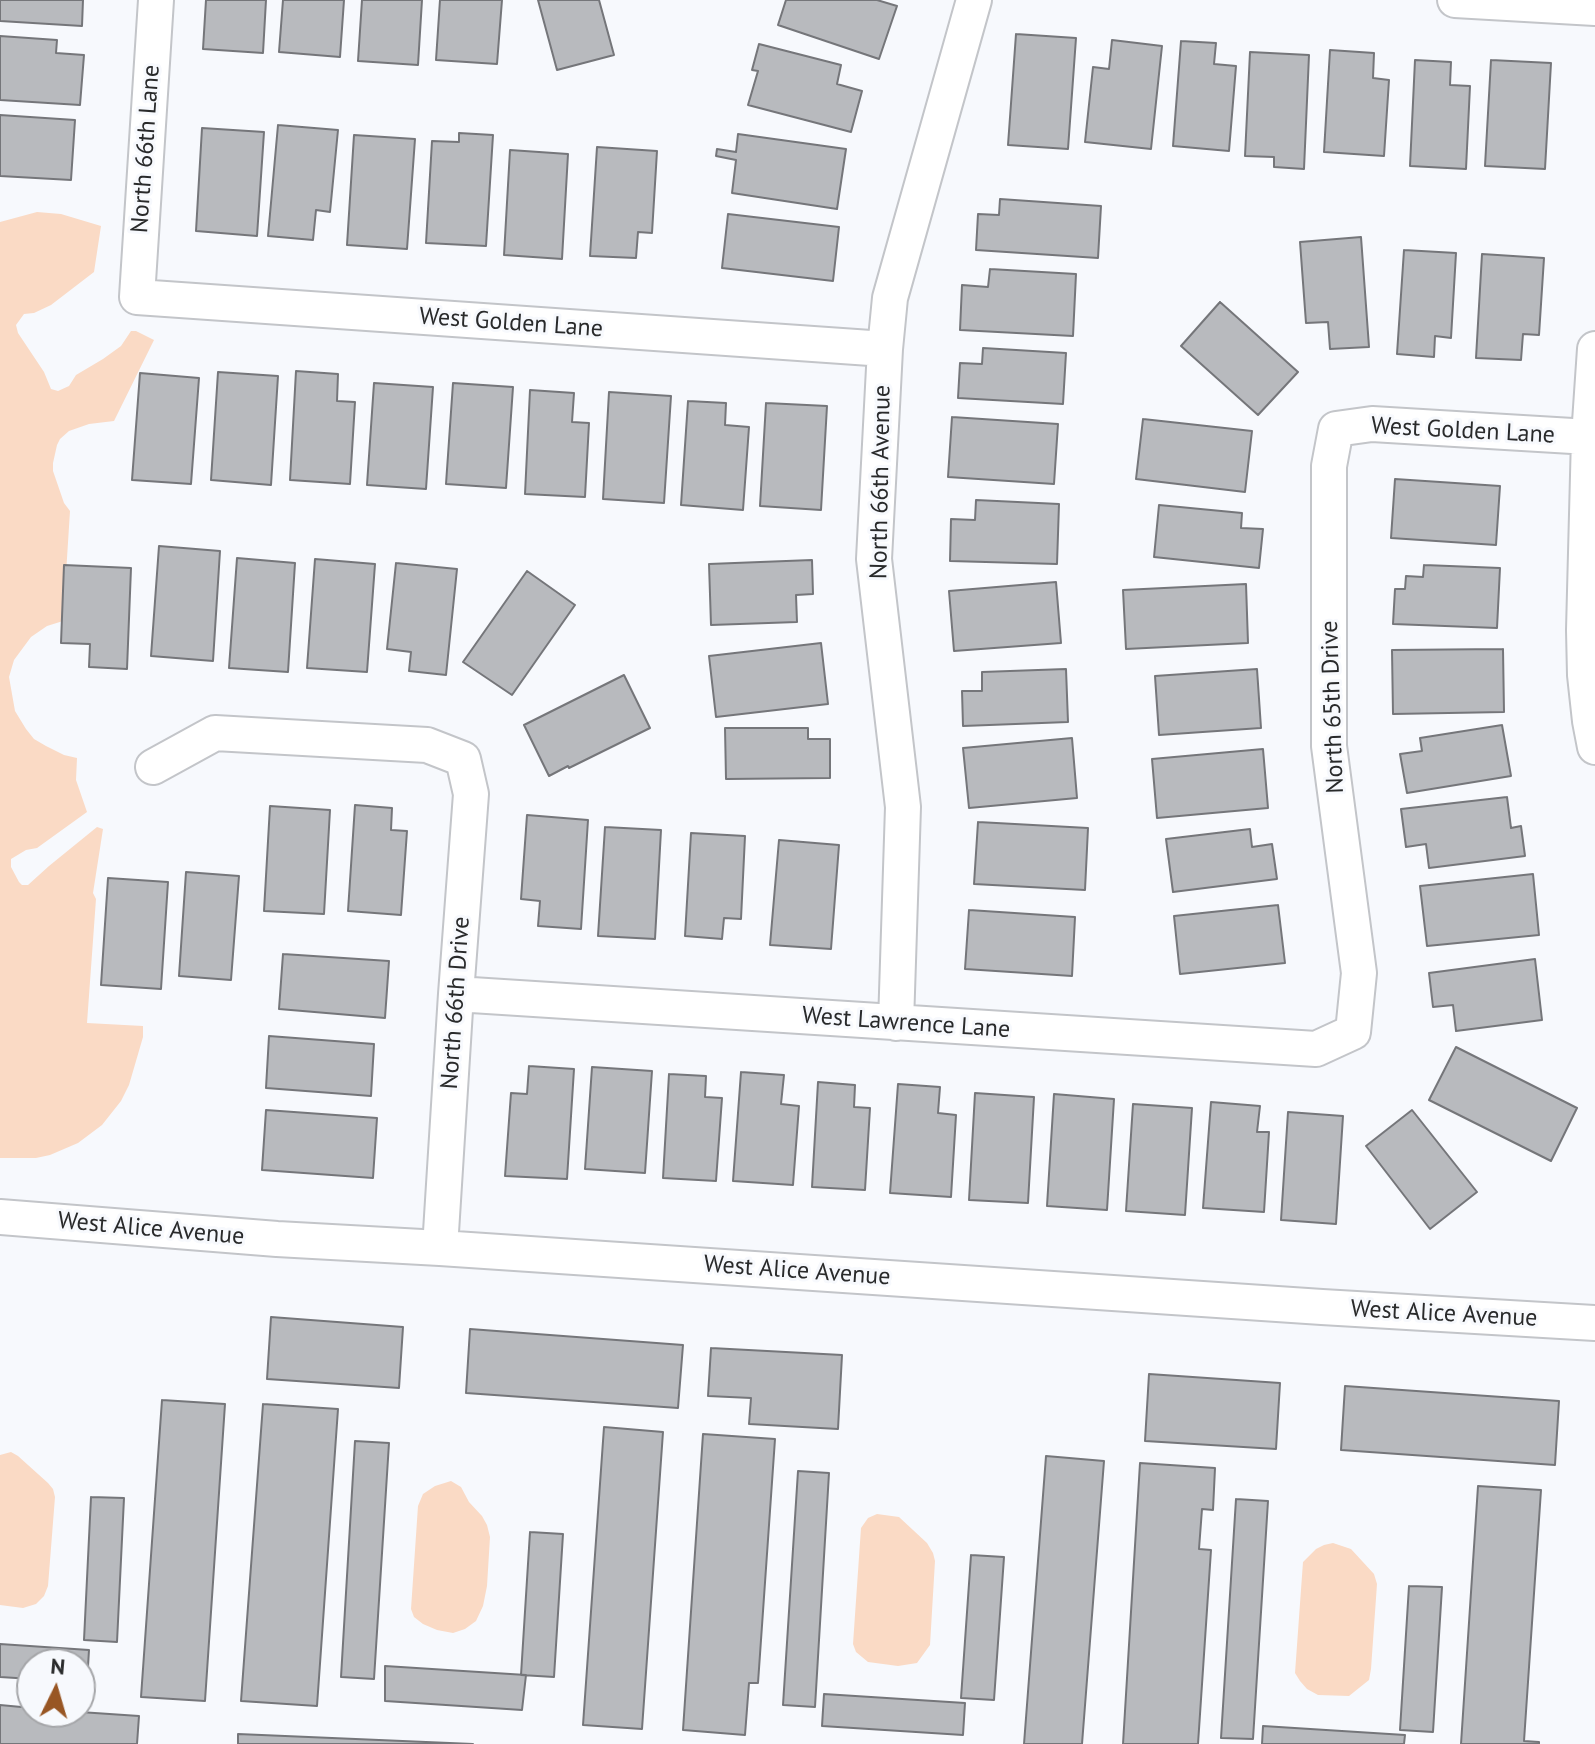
<!DOCTYPE html>
<html>
<head>
<meta charset="utf-8">
<style>
	body { margin:0 }
	#map { position:relative; width:1595px; height:1744px; overflow:hidden; background:#f7f9fd; font-family:"PT Sans",sans-serif }
	canvas { display:block }
	.north { position:absolute; left:16px; top:1648px; width:80px; height:80px; box-sizing:border-box; background:#f7f9fd; border:2px solid #a5a6a9; border-radius:50%; rotate:5deg; font-size:22px; font-weight:700; line-height:32px; text-align:center; color:#292a2b }
	.north::after { content:''; display:block; margin:auto; width:28px; height:36px; background:#985624; clip-path:polygon(50% 0,100% 100%,50% 72%,0 100%) }
</style>
</head>
<body>
<div id="map">
<canvas width="1595" height="1744"></canvas>
<div class="north">N</div>
</div>
<script>
const ctx = document.querySelector('canvas').getContext('2d');
ctx.lineJoin = 'round';
function fillPath(path, color) { ctx.fillStyle = color; ctx.fill(path, 'evenodd'); }
const shape = rows => new Path2D(rows.map(r => 'M' + r).join(''));
function trace(path, color, width, dash) { ctx.strokeStyle = color; ctx.lineWidth = width; ctx.lineCap = dash ? 'butt' : 'round'; ctx.setLineDash(dash || []); ctx.stroke(path); }
function write(font, color, halo, rows, align = 'center') {
  ctx.font = font + ' "PT Sans",sans-serif'; ctx.lineWidth = 6; ctx.setLineDash([]); ctx.textBaseline = 'middle'; ctx.strokeStyle = halo; ctx.fillStyle = color; for (const [text, x, y, turn = 0] of rows) {
    ctx.save(); ctx.translate(x, y); ctx.rotate((+turn || 0) * Math.PI / 180); ctx.textAlign = isNaN(turn) ? turn : align; if (halo) ctx.strokeText(text, 0, 0); ctx.fillText(text, 0, 0); ctx.restore();
  }
}
const green = shape([
	[37,212,61,214,101,226,94,272,51,305,34,313,24,314,16,325,18,333,44,372,51,389,58,391,69,386,76,375,103,359,121,346,131,331,136,331,154,340,114,421,89,424,69,431,60,439,57,445,53,463,53,471,64,503,70,511,63,621,47,626,31,637,14,660,9,677,15,711,26,729,34,739,46,746,64,755,77,758,76,780,87,812,37,848,26,850,11,859,11,867,19,882,22,885,28,885,49,866,97,827,103,829,93,893,96,899,87,1023,143,1026,143,1037,129,1085,121,1101,102,1125,78,1143,50,1155,36,1158,0,1158,0,222],
	[11,1452,18,1456,48,1483,53,1489,55,1497,48,1586,44,1596,36,1604,23,1608,0,1605,0,1455],
	[451,1481,461,1487,469,1502,482,1516,487,1525,490,1537,487,1586,483,1606,476,1621,465,1629,453,1633,437,1630,423,1624,414,1617,411,1609,418,1506,423,1494,435,1486],
	[877,1514,899,1517,927,1543,933,1553,935,1561,930,1645,917,1663,898,1666,868,1662,856,1652,853,1644,861,1528,868,1518],
	[1333,1543,1351,1549,1374,1574,1377,1584,1371,1669,1369,1680,1349,1696,1318,1695,1307,1689,1300,1681,1295,1673,1303,1562,1316,1549,1324,1545]
]);
const building = shape([
	[0,0,83,0,82,26,0,21,0,0],
	[206,0,266,0,263,53,203,49,206,0],
	[283,0,344,0,340,57,279,52,283,0],
	[362,0,422,0,418,65,358,61,362,0],
	[440,0,502,0,497,64,436,60,440,0],
	[538,0,599,0,614,55,557,70,538,0],
	[786,0,877,0,897,6,879,59,778,25,786,0],
	[1016,34,1076,38,1068,149,1008,145,1016,34],
	[0,36,57,40,56,53,84,55,80,105,0,100,0,36],
	[1112,40,1162,46,1151,149,1085,142,1093,67,1109,69,1112,40],
	[1181,41,1216,43,1214,64,1236,66,1229,151,1173,146,1181,41],
	[759,44,841,65,837,84,862,91,851,132,748,105,758,71,752,70,759,44],
	[1330,50,1374,53,1373,78,1389,80,1384,156,1324,152,1330,50],
	[1250,52,1309,55,1304,169,1274,167,1274,157,1245,156,1250,52],
	[1415,60,1451,62,1450,85,1470,86,1466,169,1410,166,1415,60],
	[1491,60,1551,63,1545,169,1485,166,1491,60],
	[0,115,75,120,71,180,0,176,0,115],
	[278,125,338,130,330,212,316,210,313,240,268,236,278,125],
	[202,128,264,132,257,236,196,231,202,128],
	[459,133,493,135,486,246,426,243,432,141,459,142,459,133],
	[738,134,846,149,837,209,732,193,736,160,716,156,717,149,736,152,738,134],
	[354,135,415,139,407,249,347,245,354,135],
	[597,147,657,151,652,233,638,232,636,258,590,256,597,147],
	[510,150,568,154,562,259,504,255,510,150],
	[1000,199,1101,206,1098,258,976,250,978,214,999,215,1000,199],
	[728,214,839,227,833,281,722,268,728,214],
	[1361,237,1369,347,1330,349,1328,322,1306,323,1300,242,1361,237],
	[1404,250,1456,253,1451,338,1435,336,1434,357,1397,354,1404,250],
	[1482,254,1544,258,1539,335,1523,334,1521,360,1476,358,1482,254],
	[990,269,1076,274,1073,336,960,330,962,285,988,287,990,269],
	[1220,302,1298,372,1258,415,1181,346,1220,302],
	[983,348,1066,353,1063,404,958,398,960,363,982,364,983,348],
	[296,371,338,374,337,401,355,402,350,484,290,480,296,371],
	[218,372,278,376,271,485,211,480,218,372],
	[140,373,199,378,191,484,132,480,140,373],
	[374,383,433,387,426,489,367,485,374,383],
	[453,383,513,387,506,488,446,484,453,383],
	[530,390,574,393,572,422,589,423,585,497,525,494,530,390],
	[609,392,671,396,664,503,603,499,609,392],
	[688,401,726,403,725,425,749,427,743,510,681,505,688,401],
	[766,403,827,406,821,510,760,506,766,403],
	[952,417,1058,424,1054,484,948,477,952,417],
	[1143,419,1252,431,1245,492,1136,479,1143,419],
	[1395,479,1500,486,1496,545,1391,538,1395,479],
	[976,500,1059,504,1057,564,950,561,951,519,975,520,976,500],
	[1159,505,1242,513,1241,528,1263,529,1259,568,1154,557,1159,505],
	[159,546,220,551,213,661,151,656,159,546],
	[237,558,295,563,288,672,229,668,237,558],
	[315,559,375,564,367,672,307,668,315,559],
	[812,560,813,594,796,595,797,622,711,625,709,564,812,560],
	[396,563,457,569,446,675,409,671,411,652,387,649,396,563],
	[64,565,131,568,127,669,89,667,90,644,61,643,64,565],
	[1424,565,1500,568,1497,628,1393,624,1395,589,1405,589,1406,576,1423,577,1424,565],
	[527,571,575,605,512,695,463,662,527,571],
	[1056,582,1061,643,954,651,949,591,1056,582],
	[1246,584,1248,643,1126,649,1123,590,1246,584],
	[821,643,828,704,716,717,709,656,821,643],
	[1503,649,1504,712,1393,714,1392,650,1503,649],
	[1066,669,1068,722,963,726,962,691,982,691,982,672,1066,669],
	[1257,669,1261,728,1159,735,1155,676,1257,669],
	[624,675,650,728,569,768,568,766,549,776,524,725,624,675],
	[1502,725,1511,776,1407,793,1400,754,1422,751,1420,738,1502,725],
	[725,728,808,728,808,739,830,739,830,778,726,779,725,728],
	[1072,738,1077,798,969,808,963,748,1072,738],
	[1263,749,1268,808,1157,818,1152,759,1263,749],
	[1507,797,1511,828,1521,826,1525,856,1429,868,1426,844,1406,847,1401,809,1507,797],
	[355,805,392,808,391,830,407,831,401,915,348,911,355,805],
	[270,806,330,810,324,914,264,911,270,806],
	[527,815,588,820,581,929,538,926,540,901,521,899,527,815],
	[978,822,1088,828,1085,890,974,884,978,822],
	[605,827,661,830,655,939,598,936,605,827],
	[1250,829,1252,847,1272,844,1277,879,1173,892,1166,839,1250,829],
	[691,833,745,836,741,919,724,918,722,939,685,936,691,833],
	[779,840,839,845,831,949,770,945,779,840],
	[186,872,239,876,231,980,179,976,186,872],
	[1533,874,1539,935,1427,946,1420,886,1533,874],
	[108,878,168,882,161,989,101,985,108,878],
	[1278,905,1285,963,1180,974,1174,916,1278,905],
	[969,910,1075,917,1072,976,965,969,969,910],
	[283,954,389,961,385,1018,279,1009,283,954],
	[1535,959,1542,1020,1456,1031,1453,1005,1433,1007,1429,973,1535,959],
	[269,1036,374,1044,371,1096,266,1088,269,1036],
	[1456,1047,1577,1108,1551,1161,1429,1100,1456,1047],
	[529,1066,574,1069,567,1179,505,1176,511,1093,527,1094,529,1066],
	[592,1067,652,1071,645,1173,585,1169,592,1067],
	[741,1072,784,1075,781,1104,799,1106,793,1185,733,1181,741,1072],
	[669,1074,706,1076,705,1097,722,1098,716,1181,663,1178,669,1074],
	[818,1082,855,1085,854,1107,870,1108,865,1190,812,1187,818,1082],
	[898,1084,940,1087,938,1113,956,1115,951,1197,890,1193,898,1084],
	[975,1093,1034,1097,1028,1203,969,1200,975,1093],
	[1054,1094,1114,1099,1107,1210,1047,1206,1054,1094],
	[1211,1102,1260,1106,1257,1132,1269,1132,1264,1212,1203,1208,1211,1102],
	[1133,1104,1192,1108,1185,1215,1126,1211,1133,1104],
	[266,1110,377,1118,373,1178,262,1170,266,1110],
	[1412,1110,1477,1192,1430,1229,1366,1146,1412,1110],
	[1288,1112,1343,1116,1336,1224,1281,1220,1288,1112],
	[271,1317,403,1327,399,1388,267,1379,271,1317],
	[470,1329,683,1345,678,1408,466,1393,470,1329],
	[711,1348,842,1355,838,1429,749,1424,751,1398,708,1396,711,1348],
	[1149,1374,1280,1383,1276,1449,1145,1441,1149,1374],
	[1345,1386,1559,1401,1555,1465,1341,1450,1345,1386],
	[162,1400,225,1404,205,1701,141,1697,162,1400],
	[263,1404,338,1409,317,1706,241,1701,263,1404],
	[604,1427,663,1432,642,1729,583,1725,604,1427],
	[703,1434,775,1439,758,1683,749,1683,745,1735,683,1730,703,1434],
	[355,1441,389,1443,374,1679,341,1677,355,1441],
	[1046,1456,1104,1461,1082,1744,1024,1744,1046,1456],
	[1140,1463,1215,1468,1213,1510,1202,1509,1199,1549,1211,1550,1198,1744,1123,1744,1140,1463],
	[798,1471,829,1473,815,1707,783,1705,798,1471],
	[1478,1486,1541,1490,1524,1741,1539,1742,1539,1744,1461,1744,1478,1486],
	[91,1497,124,1498,117,1642,84,1640,91,1497],
	[1236,1499,1268,1501,1253,1739,1221,1738,1236,1499],
	[530,1532,563,1534,554,1677,521,1675,530,1532],
	[971,1555,1004,1557,994,1700,961,1698,971,1555],
	[1409,1586,1442,1587,1433,1732,1400,1730,1409,1586],
	[0,1644,89,1650,87,1683,80,1682,80,1664,32,1664,32,1679,0,1677,0,1644],
	[385,1666,526,1675,522,1710,385,1701,385,1666],
	[824,1694,965,1703,963,1735,822,1726,824,1694],
	[0,1705,32,1708,32,1712,80,1712,139,1716,137,1744,0,1744,0,1705],
	[1263,1726,1405,1735,1404,1744,1262,1744,1263,1726],
	[238,1734,473,1744,238,1744,238,1734]
]);
const minor = shape([
	[156,0,137,297,885,349],
	[1455,0,1595,8],
	[1595,349,1589,437,1584,630,1585,675,1590,721,1595,747],
	[153,767,215,733,427,745,463,759,471,794,456,994,440,1248],
	[456,994,1316,1049,1353,1032,1359,973,1329,746,1329,466,1336,429,1372,424,1589,437],
	[896,1023,903,807,874,559,885,349,890,298,974,0],
	[0,1217,277,1239,440,1248,1322,1307,1595,1323]
]);
const streetNames = [
	["North 66th Lane",146,149,-86],
	["West Golden Lane",511,323,4],
	["West Golden Lane",1463,431,3],
	["North 66th Avenue",881,482,-89],
	["North 65th Drive",1333,707,-92],
	["North 66th Drive",456,1003,-86],
	["West Lawrence Lane",906,1023,4],
	["West Alice Avenue",151,1229,5],
	["West Alice Avenue",797,1271,4],
	["West Alice Avenue",1444,1314,3]
];
fillPath(green, '#fadac5');
fillPath(building, '#b8babe');
trace(building, '#75767a', 2);
trace(minor, '#c3c5c9', 38);
trace(minor, '#fff', 34);
write('24px', '#292a2b', '#f7f9fd', streetNames);
</script>
</body>
</html>
